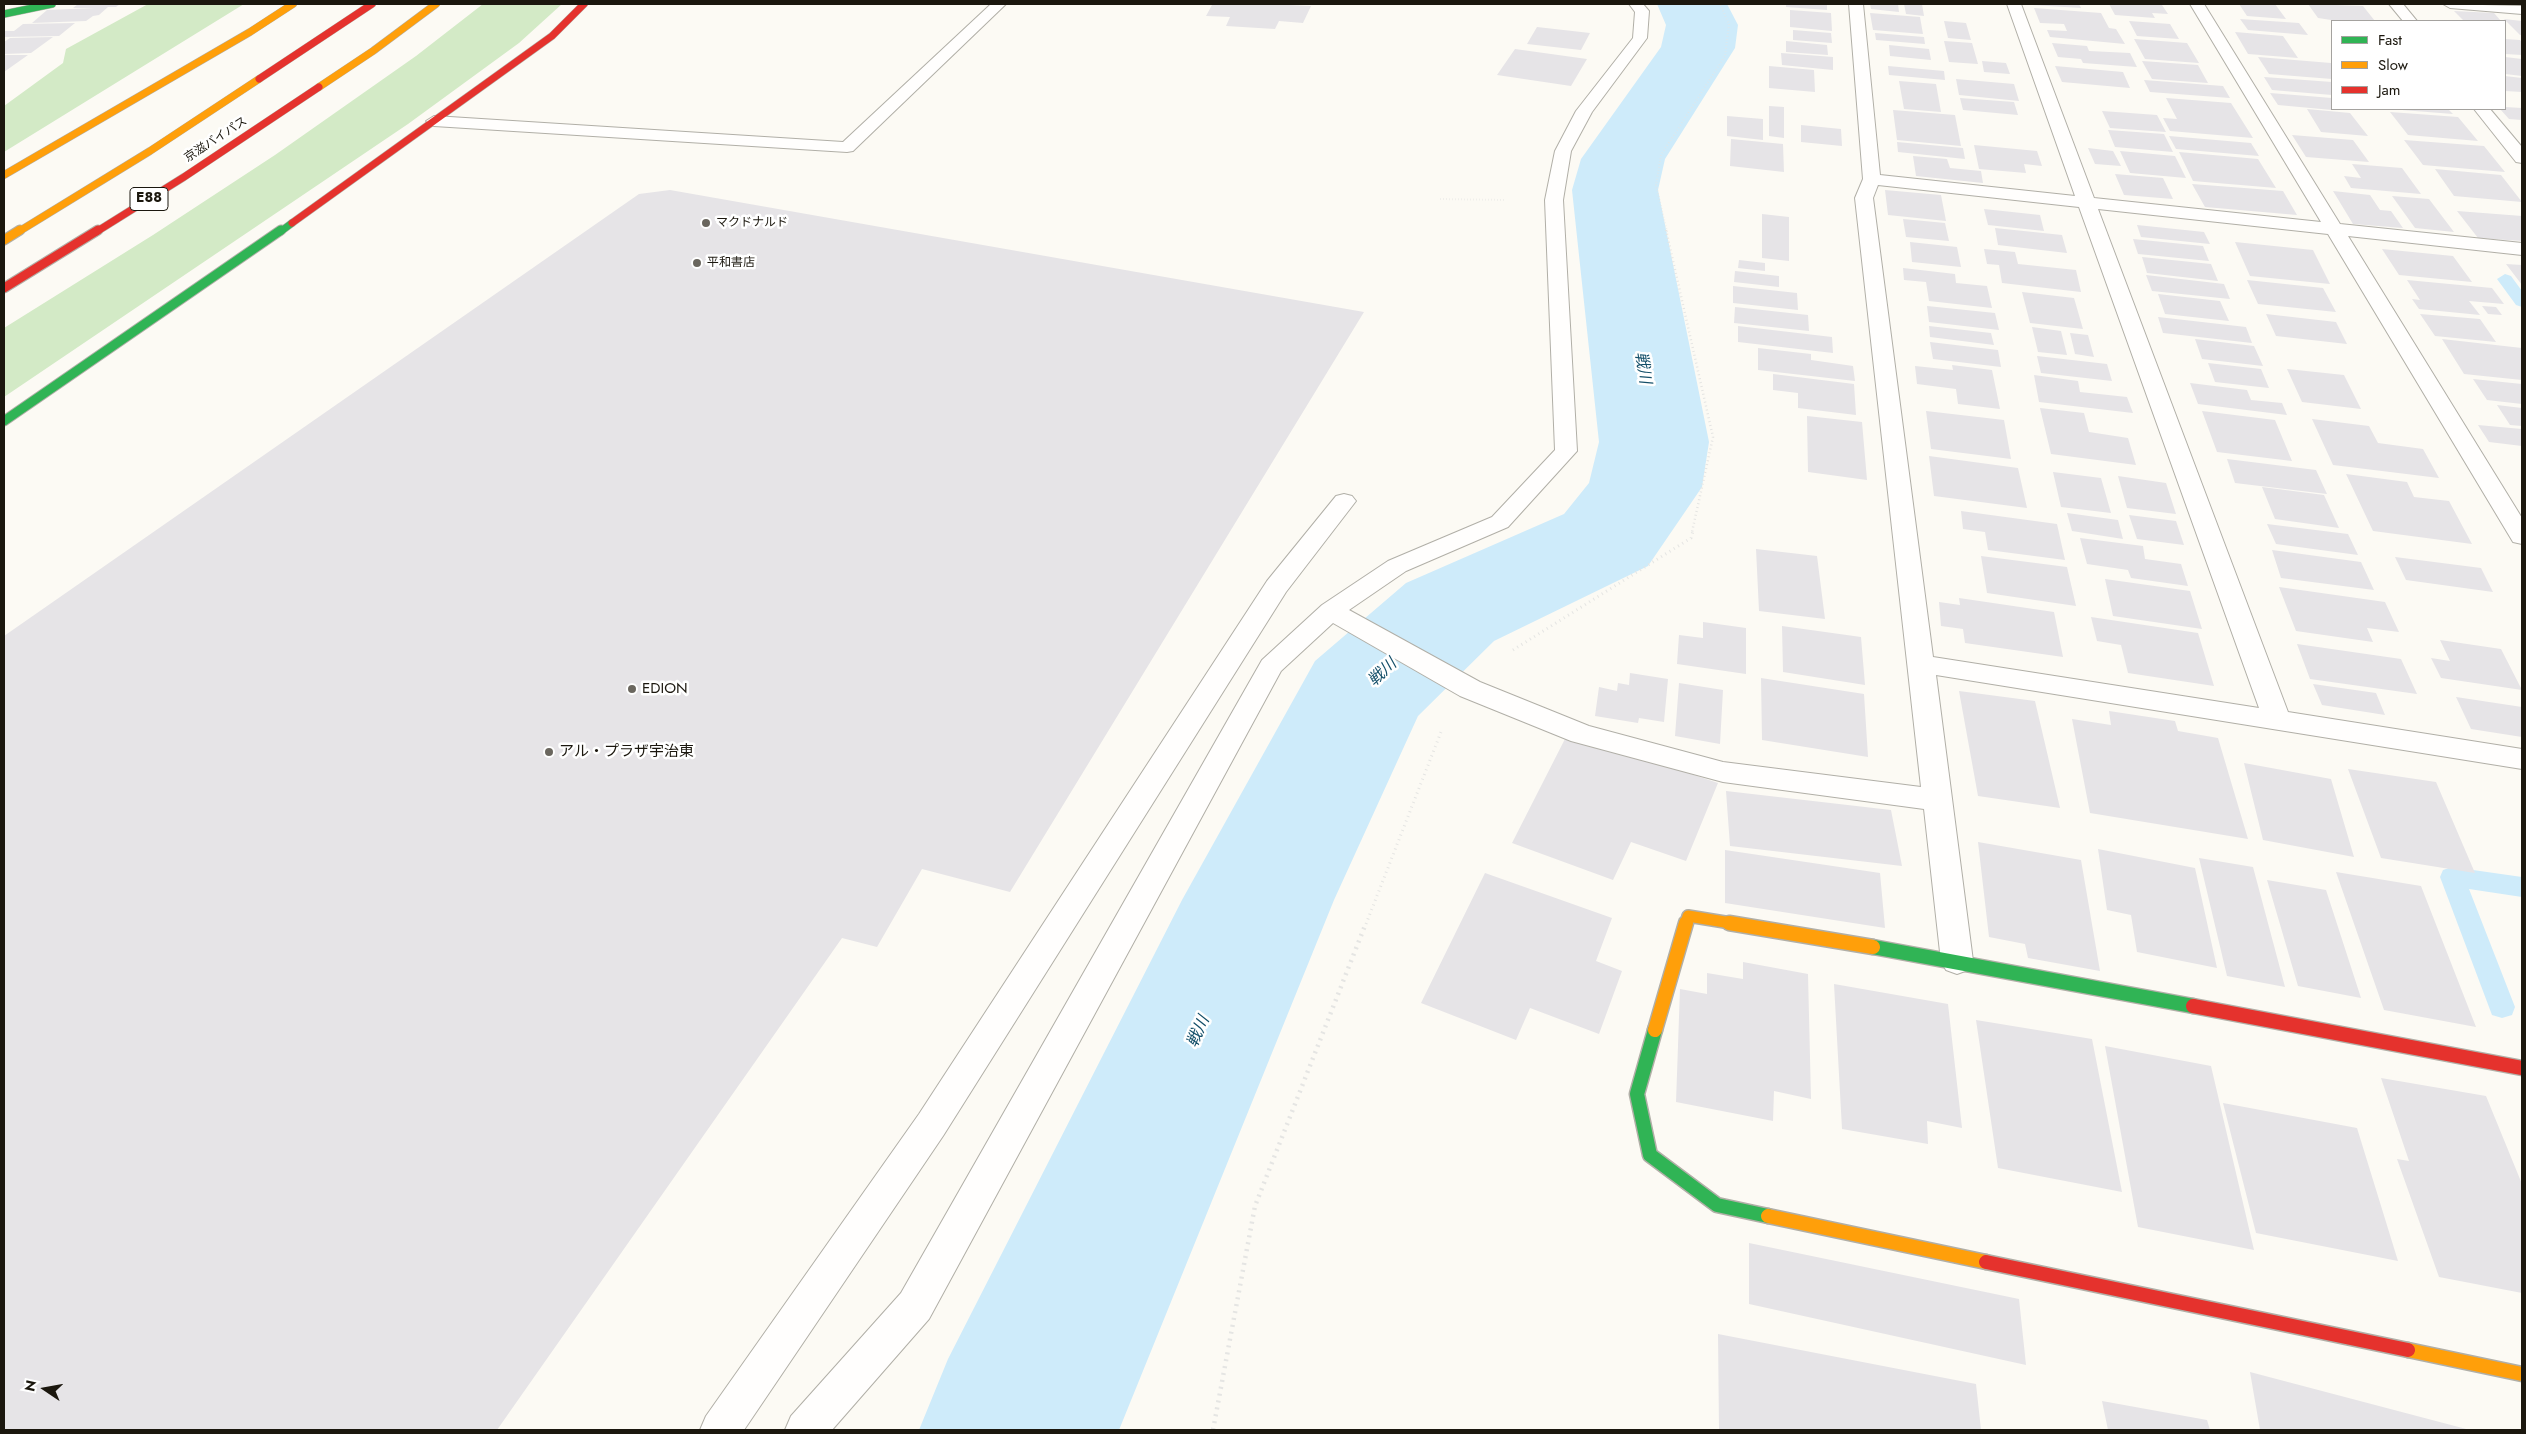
<!DOCTYPE html>
<html>
<head>
<meta charset="utf-8">
<style>
	body { margin:0 }
	#map { position:relative; width:2526px; height:1434px; overflow:hidden; background:#fcfaf4; font-family:Jost,sans-serif }
	canvas { display:block }
	.frame { position:absolute; inset:0; border:5px solid #1b170e; pointer-events:none }
	.legend { position:absolute; left:2331px; top:20px; width:175px; height:90px; box-sizing:border-box; background:#fff; border:1px solid #a4a29f; margin:0; padding:6px 9px; list-style:none; font-size:15px; color:#1b170e }
	.legend li { display:flex; align-items:center; gap:10px; height:25px }
	.legend b { width:25px; border:1px solid #a4a29f }
	.north { position:absolute; left:20px; top:1364px; width:50px; height:50px; -webkit-text-stroke:4px #fff; paint-order:stroke; rotate:282deg; font-size:14px; font-weight:700; line-height:20px; text-align:center; color:#1b170e }
	.north::after { content:''; display:block; margin:auto; width:18px; height:22px; background:#1b170e; clip-path:polygon(50% 0,100% 100%,50% 72%,0 100%) }
</style>
</head>
<body>
<div id="map">
<canvas width="2526" height="1434"></canvas>
<div class="frame"></div>
<ul class="legend">
<li><b style="height:6px;background:#30b455"></b>Fast</li>
<li><b style="height:6px;background:#ff9f0a"></b>Slow</li>
<li><b style="height:6px;background:#e5322d"></b>Jam</li>
</ul>
<div class="north">N</div>
</div>
<script>
const ctx = document.querySelector('canvas').getContext('2d');
ctx.lineJoin = 'round';
function fillPath(path, color) { ctx.fillStyle = color; ctx.fill(path, 'evenodd'); }
const shape = rows => new Path2D(rows.map(r => 'M' + r).join(''));
function trace(path, color, width, dash) { ctx.strokeStyle = color; ctx.lineWidth = width; ctx.lineCap = dash ? 'butt' : 'round'; ctx.setLineDash(dash || []); ctx.stroke(path); }
function write(font, color, halo, rows, align = 'center') {
  ctx.font = font + ' Jost,"Noto Sans JP",sans-serif'; ctx.lineWidth = 5; ctx.setLineDash([]); ctx.textBaseline = 'middle'; ctx.strokeStyle = halo; ctx.fillStyle = color; for (const [text, x, y, turn = 0] of rows) {
    ctx.save(); ctx.translate(x, y); ctx.rotate((+turn || 0) * Math.PI / 180); ctx.textAlign = isNaN(turn) ? turn : align; if (halo) ctx.strokeText(text, 0, 0); ctx.fillText(text, 0, 0); ctx.restore();
  }
}
const forest = shape([
	[148,4,244,4,4,152,4,106,63,63,66,49],
	[483,4,562,4,519,43,408,124,4,397,4,328,153,235,275,155,416,56]
]);
const stream = shape([
	[2505,274,2511,276,2522,291,2522,307,2516,305,2497,279,2505,274],
	[2452,867,2522,877,2522,897,2469,889,2515,1007,2512,1015,2502,1018,2492,1015,2489,1007,2440,877,2443,870,2452,867]
]);
const river = shape([
	[1657,4,1727,4,1738,25,1735,48,1665,159,1658,190,1709,442,1702,487,1648,566,1494,641,1418,716,1334,900,1119,1430,919,1430,948,1359,1182,900,1315,661,1406,583,1564,514,1589,483,1599,442,1572,190,1581,159,1661,47,1666,25,1657,4]
]);
const building = shape([
	[78,4,120,4,116,7,108,7,99,15,93,16,86,21,32,23,47,10,95,8,73,8],
	[1217,4,1268,4,1311,6,1303,23,1279,21,1275,29,1226,26,1230,17,1206,16,1212,5],
	[1786,4,1827,4,1827,10,1786,7],
	[1870,4,1898,4,1899,12,1871,9],
	[1904,4,1922,4,1924,16,1906,14],
	[2033,4,2079,4,2081,8,2032,5],
	[2109,4,2162,5,2168,14,2152,13,2155,18,2115,15],
	[2239,4,2275,4,2286,19,2247,16],
	[2308,4,2363,6,2375,21,2338,21,2318,18],
	[2034,8,2101,13,2109,28,2116,29,2125,44,2050,37,2047,30,2067,31,2064,24,2040,23],
	[1790,10,1831,13,1832,31,1790,27],
	[2454,11,2494,13,2501,21,2464,21],
	[1870,13,1920,17,1923,34,1873,30],
	[2240,19,2299,23,2308,35,2248,30],
	[2504,19,2522,21,2522,35,2520,35],
	[1944,21,1966,23,1971,40,1948,38],
	[2129,21,2170,24,2179,39,2137,36],
	[75,23,59,36,4,37,4,31,14,31,23,24],
	[1537,27,1590,33,1581,50,1527,44],
	[1793,30,1831,33,1832,43,1793,40],
	[2235,32,2283,36,2298,58,2248,54],
	[1875,33,1924,37,1925,44,1876,40],
	[53,37,31,53,4,54,4,42,10,38],
	[2134,39,2187,43,2199,63,2145,59],
	[2505,39,2520,40,2522,43,2522,55,2505,54],
	[1786,41,1827,45,1828,55,1786,52],
	[1944,41,1972,43,1978,64,1949,62],
	[2052,43,2087,46,2089,51,2130,53,2137,67,2083,63,2081,59,2058,57],
	[1889,45,1929,49,1931,60,1890,56],
	[1515,49,1587,59,1571,86,1497,75],
	[1781,53,1833,57,1833,70,1782,65],
	[4,55,28,55,4,72],
	[2258,57,2331,63,2332,79,2269,74],
	[2505,57,2522,59,2522,76,2505,74],
	[1982,61,2006,63,2010,74,1984,72],
	[2142,61,2198,65,2208,83,2152,79],
	[1769,66,1814,70,1815,92,1769,88],
	[1888,66,1944,71,1945,80,1889,75],
	[2055,66,2123,72,2130,88,2062,82],
	[2505,76,2522,78,2522,92,2505,91],
	[2264,77,2332,82,2332,95,2272,90],
	[1956,79,2014,84,2019,101,1959,95],
	[2144,80,2223,86,2230,98,2150,92],
	[1899,81,1936,84,1941,112,1904,109],
	[2270,93,2332,98,2332,110,2278,105],
	[1960,98,2014,102,2018,115,1963,110],
	[2166,98,2231,103,2253,138,2170,131,2163,118,2177,119],
	[1769,106,1784,107,1784,138,1769,136],
	[2505,107,2522,108,2522,120,2509,119,2500,109],
	[2307,109,2350,113,2368,136,2321,132],
	[2402,109,2448,109,2453,114,2402,110],
	[1893,110,1955,115,1961,146,1897,140],
	[2102,111,2157,115,2166,132,2110,128],
	[2390,112,2458,117,2478,141,2408,135],
	[1727,116,1763,119,1763,140,1727,136],
	[1801,125,1841,129,1842,146,1801,142],
	[2108,130,2164,134,2173,152,2115,147],
	[2292,135,2353,140,2369,162,2306,157],
	[2169,136,2251,143,2259,156,2176,149],
	[1731,139,1783,144,1784,172,1730,166],
	[2404,140,2484,146,2505,172,2423,165],
	[1897,142,1963,148,1965,159,1898,152],
	[1974,145,2037,151,2042,166,2024,164,2026,173,1979,169],
	[2088,148,2113,151,2121,166,2095,164],
	[2120,151,2175,156,2186,178,2130,173],
	[2179,152,2258,159,2276,188,2193,181],
	[1913,156,1947,159,1950,168,1981,171,1983,183,1916,176],
	[2352,164,2402,168,2421,194,2351,188,2344,176,2361,178],
	[2435,169,2501,175,2522,202,2454,196],
	[2115,174,2163,178,2173,199,2124,195],
	[2192,184,2283,191,2297,215,2205,207],
	[670,190,1364,312,1010,892,922,869,877,947,842,938,497,1430,4,1430,4,636,639,194],
	[1885,190,1941,195,1946,221,1888,215],
	[2333,191,2370,195,2380,210,2391,211,2403,228,2353,224],
	[2392,196,2429,199,2454,232,2415,228],
	[1984,209,2040,215,2044,231,1988,225],
	[2457,211,2522,216,2522,241,2478,238],
	[1762,214,1789,217,1789,261,1762,258],
	[1903,219,1945,223,1949,241,1906,237],
	[2137,225,2204,232,2210,244,2141,237],
	[1995,228,2062,235,2067,253,1998,245],
	[2133,239,2203,246,2209,261,2138,254],
	[1910,242,1957,247,1961,267,1912,262],
	[2235,242,2313,250,2330,284,2250,276],
	[1984,249,2015,252,2018,264,2076,270,2081,292,2002,283,1999,265,1987,264],
	[2382,249,2453,256,2472,282,2399,275],
	[2142,257,2211,264,2218,281,2147,273],
	[1739,260,1765,263,1765,271,1738,268],
	[2506,264,2522,265,2522,285],
	[1903,268,1955,274,1956,283,1987,286,1992,308,1929,301,1926,282,1904,280],
	[1735,271,1779,276,1779,287,1734,282],
	[2146,275,2224,284,2230,299,2152,291],
	[2247,280,2323,288,2336,312,2258,304],
	[2407,280,2492,288,2504,304,2469,301,2480,315,2419,309,2412,299,2420,300],
	[1733,286,1797,293,1798,310,1733,303],
	[2022,292,2074,298,2083,329,2030,323],
	[2158,294,2220,301,2229,321,2165,314],
	[1927,306,1995,313,1999,330,1929,322],
	[2482,306,2496,307,2502,315,2488,314],
	[1735,307,1808,315,1809,331,1734,323],
	[2266,314,2336,322,2347,344,2276,336],
	[2420,314,2480,319,2496,342,2435,336],
	[2158,317,2246,327,2252,343,2163,333],
	[1738,326,1832,337,1833,353,1738,342],
	[1929,326,1991,333,1994,345,1930,337],
	[2032,327,2061,331,2067,355,2038,352],
	[2070,333,2088,335,2094,357,2075,354],
	[2195,339,2254,346,2263,366,2202,359],
	[2442,339,2522,348,2522,380,2464,374],
	[1930,342,1998,350,2001,367,1933,359],
	[1758,348,1811,354,1811,360,1853,366,1855,381,1758,370],
	[2037,356,2107,364,2112,381,2041,373],
	[2208,363,2261,369,2269,388,2215,382],
	[1952,365,1992,370,2000,409,1958,404,1956,389,1917,384,1915,366,1953,370],
	[2287,369,2344,375,2361,409,2302,402],
	[1773,374,1854,384,1856,415,1798,408,1798,393,1773,390],
	[2034,375,2078,381,2080,392,2127,397,2133,413,2039,402],
	[2473,379,2522,384,2522,404,2487,400],
	[2190,383,2247,390,2251,400,2282,403,2287,415,2198,404],
	[2497,405,2522,408,2522,426,2510,425],
	[2040,408,2084,413,2089,432,2128,438,2136,465,2051,454],
	[1926,411,2004,420,2011,459,1931,449],
	[2202,411,2275,420,2292,461,2217,452],
	[1807,416,1862,422,1867,480,1808,472],
	[2312,419,2369,426,2378,443,2423,449,2439,478,2333,465],
	[2478,425,2522,429,2522,446,2489,442],
	[1929,456,2018,468,2027,508,1934,496],
	[2227,459,2316,470,2327,494,2235,483],
	[2053,472,2101,478,2111,513,2061,507],
	[2346,474,2407,482,2414,497,2449,501,2472,544,2373,531],
	[2118,476,2166,483,2176,514,2127,508],
	[2262,487,2324,495,2339,528,2275,519],
	[1961,511,2057,524,2065,560,1988,550,1985,532,1963,529],
	[2067,513,2118,520,2123,539,2072,531],
	[2129,515,2176,521,2184,545,2137,539],
	[2267,524,2348,534,2358,555,2276,544],
	[2080,538,2143,546,2145,559,2181,564,2188,586,2131,578,2128,570,2087,564],
	[1756,549,1817,556,1825,619,1759,611],
	[2272,550,2361,562,2374,590,2281,578],
	[1981,556,2067,567,2076,606,1987,593],
	[2395,557,2481,568,2493,592,2406,580],
	[2105,579,2190,591,2202,629,2113,616],
	[2279,587,2385,602,2399,632,2367,628,2373,642,2296,631],
	[1959,598,2054,612,2063,657,1965,643,1963,629,1941,626,1939,602,1960,605],
	[2091,617,2198,633,2214,686,2128,673,2121,645,2097,641],
	[1703,622,1746,628,1746,674,1677,664,1679,635,1703,638],
	[1782,626,1861,637,1865,685,1783,672],
	[2440,640,2501,649,2522,690,2441,678,2431,658,2450,661],
	[2297,644,2401,659,2417,694,2310,679],
	[1630,673,1668,679,1664,722,1639,718,1638,723,1595,716,1599,687,1617,691,1618,683,1629,685],
	[1761,678,1864,694,1868,757,1762,740],
	[1679,683,1723,690,1720,744,1675,736],
	[2313,684,2376,693,2385,715,2322,705],
	[1959,691,2035,701,2060,808,1978,796],
	[2456,697,2522,707,2522,737,2471,729],
	[2109,711,2175,721,2178,731,2218,738,2248,839,2090,813,2072,719,2111,725],
	[1568,733,1718,783,1686,861,1631,842,1613,880,1512,843],
	[2244,763,2331,779,2354,857,2263,840],
	[2348,769,2436,782,2475,873,2381,858],
	[1726,791,1891,810,1902,866,1730,846],
	[1978,842,2081,860,2100,971,2028,958,2025,944,1989,937],
	[2098,849,2195,868,2217,968,2137,952,2131,915,2107,910],
	[1725,850,1880,873,1885,928,1725,903],
	[2199,858,2253,867,2285,987,2227,976],
	[2336,872,2421,886,2476,1027,2384,1010],
	[1485,873,1612,918,1596,961,1622,971,1599,1034,1530,1008,1516,1040,1421,1003],
	[2267,880,2326,890,2361,998,2298,986],
	[1743,962,1808,974,1811,1099,1774,1091,1773,1121,1676,1102,1680,989,1707,994,1707,973,1743,979],
	[1834,984,1948,1004,1962,1128,1927,1121,1928,1144,1842,1129],
	[1976,1020,2092,1039,2122,1192,1998,1168],
	[2105,1046,2211,1066,2254,1250,2138,1227],
	[2381,1078,2486,1096,2522,1184,2522,1293,2439,1277,2397,1159,2409,1161],
	[2223,1103,2357,1128,2398,1261,2256,1233],
	[1749,1243,2019,1299,2026,1365,1749,1304],
	[1718,1334,1976,1384,1981,1430,1719,1430],
	[2250,1372,2470,1430,2260,1430],
	[2102,1401,2207,1420,2210,1430,2108,1430]
]);
const pathFar3 = shape([
	[1440,199,1504,200],
	[1667,232,1656,185,1661,155,1725,56,1729,24,1720,4]
]);
const pathFar2 = shape([
	[1666,230,1713,437,1692,532]
]);
const pathFar1 = shape([
	[1513,650,1691,538,1693,531],
	[1366,924,1441,732]
]);
const path = shape([
	[1213,1430,1255,1206,1366,923]
]);
const street = shape([
	[991,4,1006,4,853,151,847,152,434,126,426,121,434,116,843,142,991,4],
	[1629,4,1643,4,1649,11,1647,38,1592,112,1571,151,1563,200,1577,451,1508,527,1406,571,1349,610,1480,682,1589,726,1723,762,1921,787,1855,198,1863,179,1849,4,1863,4,1880,175,2075,196,2007,4,2021,4,2094,198,2321,222,2190,4,2204,4,2340,224,2522,243,2522,255,2348,236,2522,518,2522,544,2513,542,2510,537,2328,234,2098,209,2288,712,2522,749,2522,769,1936,675,1973,961,1968,970,1957,974,1946,970,1941,961,1924,809,1723,782,1571,741,1460,696,1333,623,1281,671,929,1319,832,1430,785,1430,791,1416,901,1293,1262,660,1322,605,1388,561,1492,517,1555,450,1545,200,1555,151,1576,111,1633,38,1635,12,1629,4],
	[1878,185,2079,207,2259,708,1933,657,1873,198,1878,185],
	[2389,4,2403,4,2417,21,2403,21,2389,4],
	[2443,4,2522,6,2522,14,2450,8,2443,4],
	[2474,109,2490,109,2522,147,2522,163,2516,162,2474,109],
	[1344,494,1352,496,1356,501,1286,592,943,1136,744,1430,700,1430,706,1416,919,1114,1267,581,1336,496,1344,494]
]);
const fastFar2 = shape([
	[4,14,52,4],
	[280,232,292,223]
]);
const fastFar1 = shape([
	[4,421,281,230]
]);
const fast = shape([
	[1873,947,2193,1006],
	[1655,1030,1637,1094,1650,1155,1717,1205,1768,1216]
]);
const slowFar3 = shape([
	[319,87,373,51,436,4],
	[4,175,250,32,293,4],
	[18,232,150,151,259,79]
]);
const slowFar2 = shape([
	[4,240,20,230]
]);
const slowFar1 = shape([
	[1686,924,1688,916,1737,924]
]);
const slow = shape([
	[1729,923,1873,947],
	[1655,1030,1686,923],
	[1768,1216,1986,1262],
	[2408,1350,2522,1374]
]);
const jamFar2 = shape([
	[259,79,372,4],
	[292,223,552,36,584,4],
	[96,232,184,177,319,87]
]);
const jamFar1 = shape([
	[4,288,98,230]
]);
const jam = shape([
	[2193,1006,2522,1068],
	[1986,1262,2408,1350]
]);
const markers = [
	[706,223,5,"#6a665e"],
	[697,263,5,"#6a665e"],
	[632,689,5,"#6a665e"],
	[549,752,5,"#6a665e"]
];
const farStreetnames = [
	["京滋バイパス",216,140,-33]
];
const farPoinames = [
	["マクドナルド",716,223],
	["平和書店",707,263]
];
const shields = [
	[149,199,38]
];
const shieldNames = [
	["E88",149,199]
];
const poiNames = [
	["EDION",642,689],
	["アル・プラザ宇治東",559,752]
];
const waterNames = [
	["戦川",1642,368,81],
	["戦川",1383,673,-43],
	["戦川",1199,1032,-66]
];
fillPath(forest, '#d3eac6');
fillPath(stream, '#ceebfa');
fillPath(river, '#ceebfa');
fillPath(building, '#e6e4e7');
trace(street, '#b1afa7', 2);
trace(fastFar2, '#b1afa7', 8);
trace(fastFar1, '#b1afa7', 11);
trace(fast, '#b1afa7', 17);
trace(slowFar3, '#b1afa7', 8);
trace(slowFar2, '#b1afa7', 11);
trace(slowFar1, '#b1afa7', 14);
trace(slow, '#b1afa7', 17);
trace(jamFar2, '#b1afa7', 8);
trace(jamFar1, '#b1afa7', 11);
trace(jam, '#b1afa7', 17);
trace(pathFar3, '#e5e5e3', 2, [0.5, 2.5]);
trace(pathFar2, '#e5e5e3', 2.5, [1, 3]);
trace(pathFar1, '#e5e5e3', 3, [1, 4]);
trace(path, '#e5e5e3', 4.5, [2, 5]);
fillPath(street, '#fffefd');
trace(fastFar2, '#30b455', 7);
trace(fastFar1, '#30b455', 9);
trace(fast, '#30b455', 14);
trace(slowFar3, '#ff9f0a', 7);
trace(slowFar2, '#ff9f0a', 9);
trace(slowFar1, '#ff9f0a', 11);
trace(slow, '#ff9f0a', 14);
trace(jamFar2, '#e5322d', 7);
trace(jamFar1, '#e5322d', 9);
trace(jam, '#e5322d', 14);
for (const [x, y, r, color] of markers) { const dot = new Path2D(); dot.arc(x, y, r, 0, 2 * Math.PI); ctx.fillStyle = color; ctx.fill(dot); trace(dot, '#fff', 2); }
write('12px', '#1b170e', '#fff', farStreetnames);
write('12px', '#1b170e', '#fff', farPoinames, 'left');
for (const [x, y, w] of shields) { const box = new Path2D(); box.roundRect(x - w / 2, y - 11.5, w, 23, 4); ctx.fillStyle = '#fff'; ctx.fill(box); trace(box, '#1b170e', 1); }
write('bold 14px', '#1b170e', null, shieldNames);
write('15px', '#1b170e', '#fff', poiNames, 'left');
write('italic 16px', '#144f69', '#fff', waterNames);
</script>
</body>
</html>
